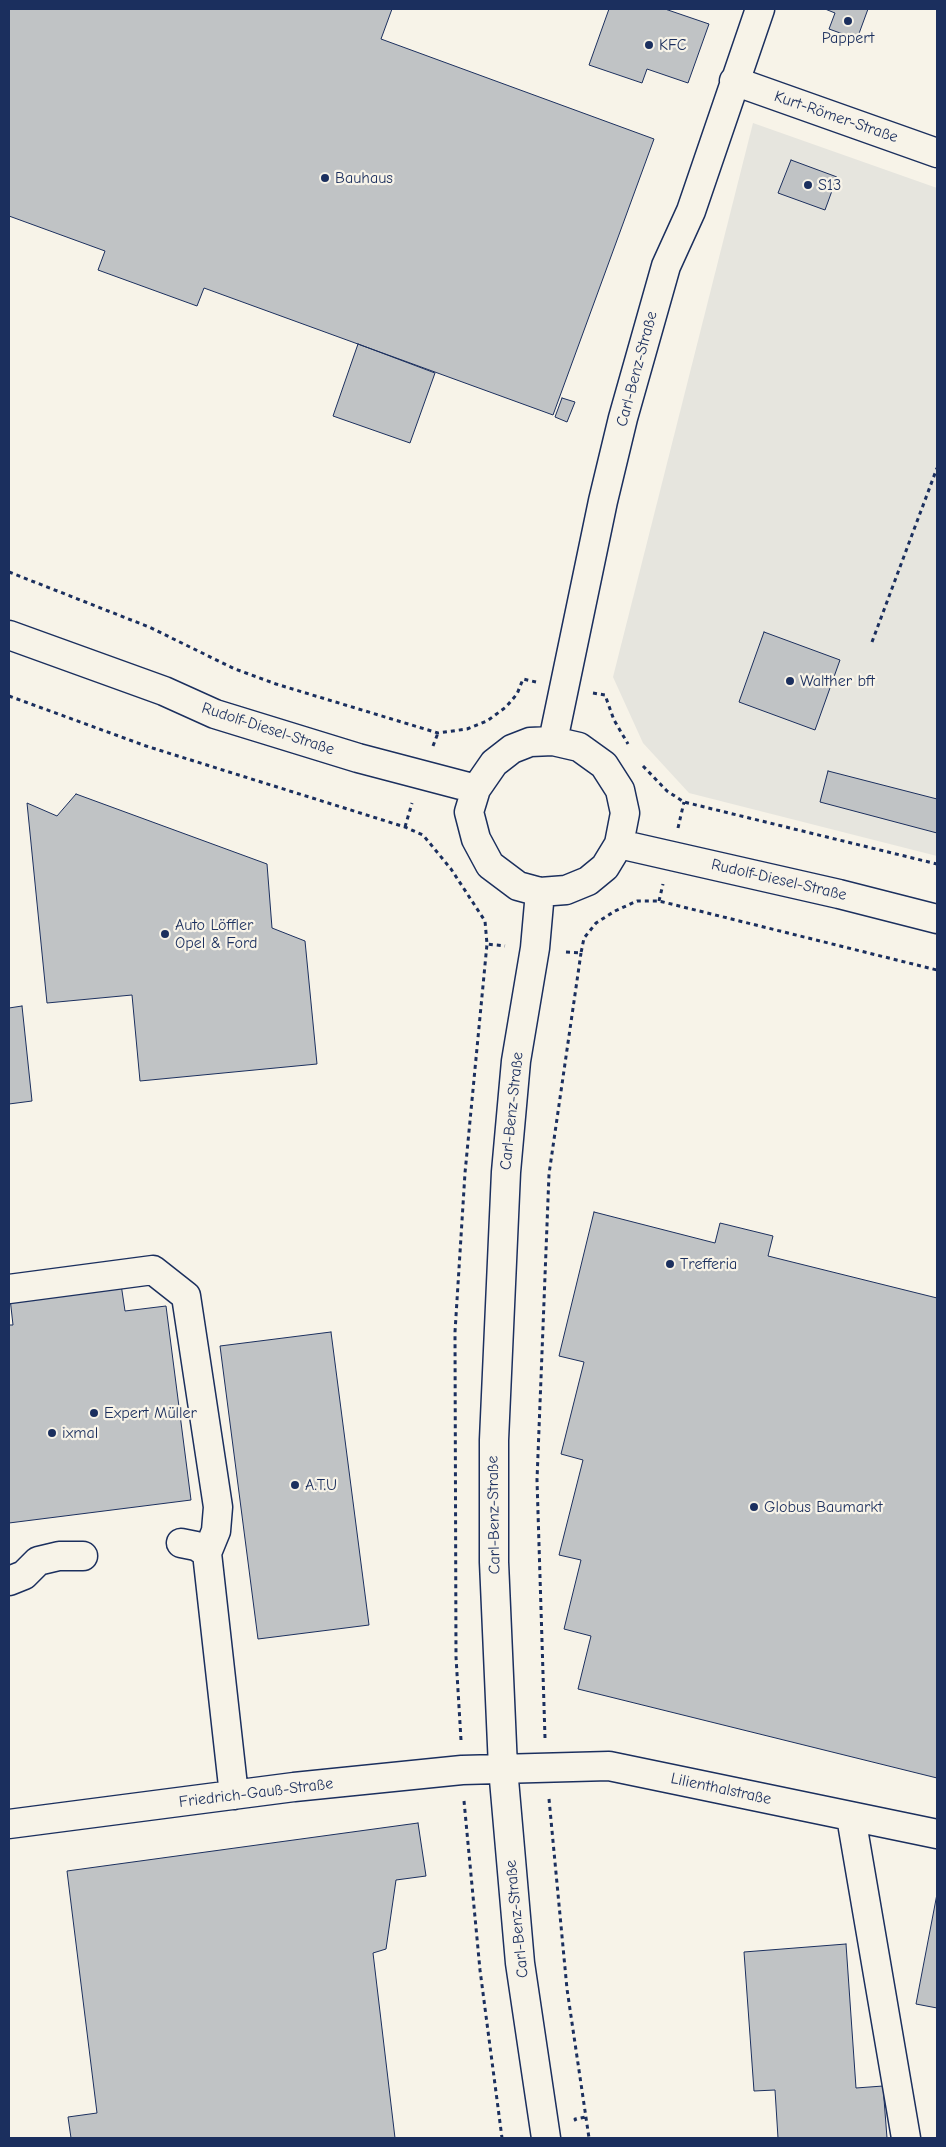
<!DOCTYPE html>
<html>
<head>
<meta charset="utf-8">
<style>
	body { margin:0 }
	#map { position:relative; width:946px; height:2147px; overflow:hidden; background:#f7f3e8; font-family:"Comic Neue",sans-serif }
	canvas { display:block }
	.frame { position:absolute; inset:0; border:10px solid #1b2f5e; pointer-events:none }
</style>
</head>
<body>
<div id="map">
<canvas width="946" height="2147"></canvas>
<div class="frame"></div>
</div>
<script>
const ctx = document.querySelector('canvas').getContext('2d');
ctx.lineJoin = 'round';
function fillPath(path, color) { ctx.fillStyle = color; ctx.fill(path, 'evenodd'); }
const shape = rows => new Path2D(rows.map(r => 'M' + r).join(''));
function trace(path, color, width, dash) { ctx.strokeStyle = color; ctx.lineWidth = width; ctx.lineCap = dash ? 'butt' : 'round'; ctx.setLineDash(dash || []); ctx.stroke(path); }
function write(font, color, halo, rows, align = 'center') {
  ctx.font = font + ' "Comic Neue",sans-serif'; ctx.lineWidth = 4.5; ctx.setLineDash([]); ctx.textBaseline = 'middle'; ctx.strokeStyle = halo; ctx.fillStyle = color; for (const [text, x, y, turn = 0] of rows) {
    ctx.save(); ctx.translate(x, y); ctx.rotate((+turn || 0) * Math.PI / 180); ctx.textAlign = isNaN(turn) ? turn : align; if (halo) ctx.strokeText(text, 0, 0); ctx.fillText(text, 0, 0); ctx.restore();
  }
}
const built = shape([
	[753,123,937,188,937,856,689,793,643,743,613,677]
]);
const building = shape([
	[9,9,392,9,381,39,654,139,553,415,204,288,197,306,98,270,105,251,9,216,9,9],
	[609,9,665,9,709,24,688,83,647,69,642,83,589,65,609,9],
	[825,9,868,9,857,39,829,29,835,13,825,9],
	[791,160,837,177,825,210,778,193,791,160],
	[358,344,435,373,410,443,333,416,358,344],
	[562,398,575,402,567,422,555,417,562,398],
	[764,632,840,660,815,730,739,702,764,632],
	[828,771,937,799,937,833,820,802,828,771],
	[76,794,267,864,272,928,305,941,317,1064,140,1081,132,995,47,1003,27,803,57,816,76,794],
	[22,1006,32,1101,9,1104,9,1008,22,1006],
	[594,1212,715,1243,720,1223,773,1236,768,1256,937,1298,937,1778,578,1689,591,1636,564,1629,581,1560,559,1555,583,1460,561,1454,584,1362,559,1356,594,1212],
	[121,1284,125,1311,166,1306,191,1500,9,1523,9,1325,13,1325,10,1298,121,1284],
	[331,1332,369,1625,258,1639,220,1346,331,1332],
	[418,1823,426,1876,396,1880,386,1949,373,1953,395,2138,71,2138,68,2117,97,2113,67,1871,418,1823],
	[937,1894,937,2008,916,2004,937,1894],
	[846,1944,856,2088,883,2086,887,2138,778,2138,775,2090,754,2091,744,1952,846,1944]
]);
const path = shape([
	[9,572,149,627,235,669,276,684,438,733,467,729,487,721,506,707,517,694,523,679,536,682],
	[872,642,937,468],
	[593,693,605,695,614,720,628,744],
	[9,696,146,746,405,827,423,835,451,869,485,921,487,944,505,946],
	[433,746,438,733],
	[643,766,667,791,684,802,937,864],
	[405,827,412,803],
	[678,828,684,802],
	[659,901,663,884],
	[566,952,581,953,584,938,596,923,615,911,637,901,659,901,937,970],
	[545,1738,537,1480,549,1174,581,953],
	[461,1740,456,1657,455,1332,465,1173,487,944],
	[549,1799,567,1989,589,2138],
	[464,1801,480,1970,502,2138],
	[576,2121,575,2119,586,2117]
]);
const minor = shape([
	[734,81,937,153],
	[9,635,164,691,215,714,358,758,476,789],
	[553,741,603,501,623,418,666,266,691,211,760,9],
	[553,741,579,747,604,765,620,790,625,813,619,844,605,867,588,881,566,890,540,892,518,886,490,865,476,839,469,812,476,789,494,763,512,749,530,742,553,741],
	[619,844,839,894,937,919],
	[540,892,535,948,516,1061,506,1172,494,1440,494,1562,503,1768,520,1963,546,2138],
	[9,1289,153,1270,186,1296,218,1507,216,1531,207,1553,234,1795],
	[181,1543,196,1546,207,1553],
	[9,1581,24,1575,38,1561,59,1556,83,1556],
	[851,1817,906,2138],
	[9,1824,294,1787,462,1770,609,1766,937,1834]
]);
const markers = [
	[848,21,5,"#1b2f5e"],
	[649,45,5,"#1b2f5e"],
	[325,178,5,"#1b2f5e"],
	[808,185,5,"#1b2f5e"],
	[790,681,5,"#1b2f5e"],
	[165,934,5,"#1b2f5e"],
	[670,1264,5,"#1b2f5e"],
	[94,1413,5,"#1b2f5e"],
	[52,1433,5,"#1b2f5e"],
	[295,1485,5,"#1b2f5e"],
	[754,1507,5,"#1b2f5e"]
];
const poiNames = [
	["Pappert",848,38,"center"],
	["KFC",659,45],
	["Bauhaus",335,178],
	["S13",818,185],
	["Walther bft",800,681],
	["Auto Löffler",175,925],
	["Opel & Ford",175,943],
	["Trefferia",680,1264],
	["Expert Müller",104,1413],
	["ixmal",62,1433],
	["A.T.U",305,1485],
	["Globus Baumarkt",764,1507]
];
const streetNames = [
	["Kurt-Römer-Straße",836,117,19],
	["Carl-Benz-Straße",637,369,-75],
	["Rudolf-Diesel-Straße",268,729,18],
	["Rudolf-Diesel-Straße",779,880,13],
	["Carl-Benz-Straße",512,1111,-84],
	["Carl-Benz-Straße",494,1515,-91],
	["Lilienthalstraße",721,1789,12],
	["Friedrich-Gauß-Straße",256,1793,-7],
	["Carl-Benz-Straße",517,1919,-96]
];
fillPath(built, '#e6e5de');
fillPath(building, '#c0c3c5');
trace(building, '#1b2f5e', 1);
trace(minor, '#1b2f5e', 31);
trace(path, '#1b2f5e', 3, [4, 4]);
trace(minor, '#f7f3e8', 28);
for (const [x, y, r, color] of markers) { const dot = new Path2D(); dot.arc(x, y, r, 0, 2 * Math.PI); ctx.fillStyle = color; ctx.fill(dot); trace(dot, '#f7f3e8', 2); }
write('16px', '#1b2f5e', '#f7f3e8', poiNames, 'left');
write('16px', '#1b2f5e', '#f7f3e8', streetNames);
</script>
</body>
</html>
